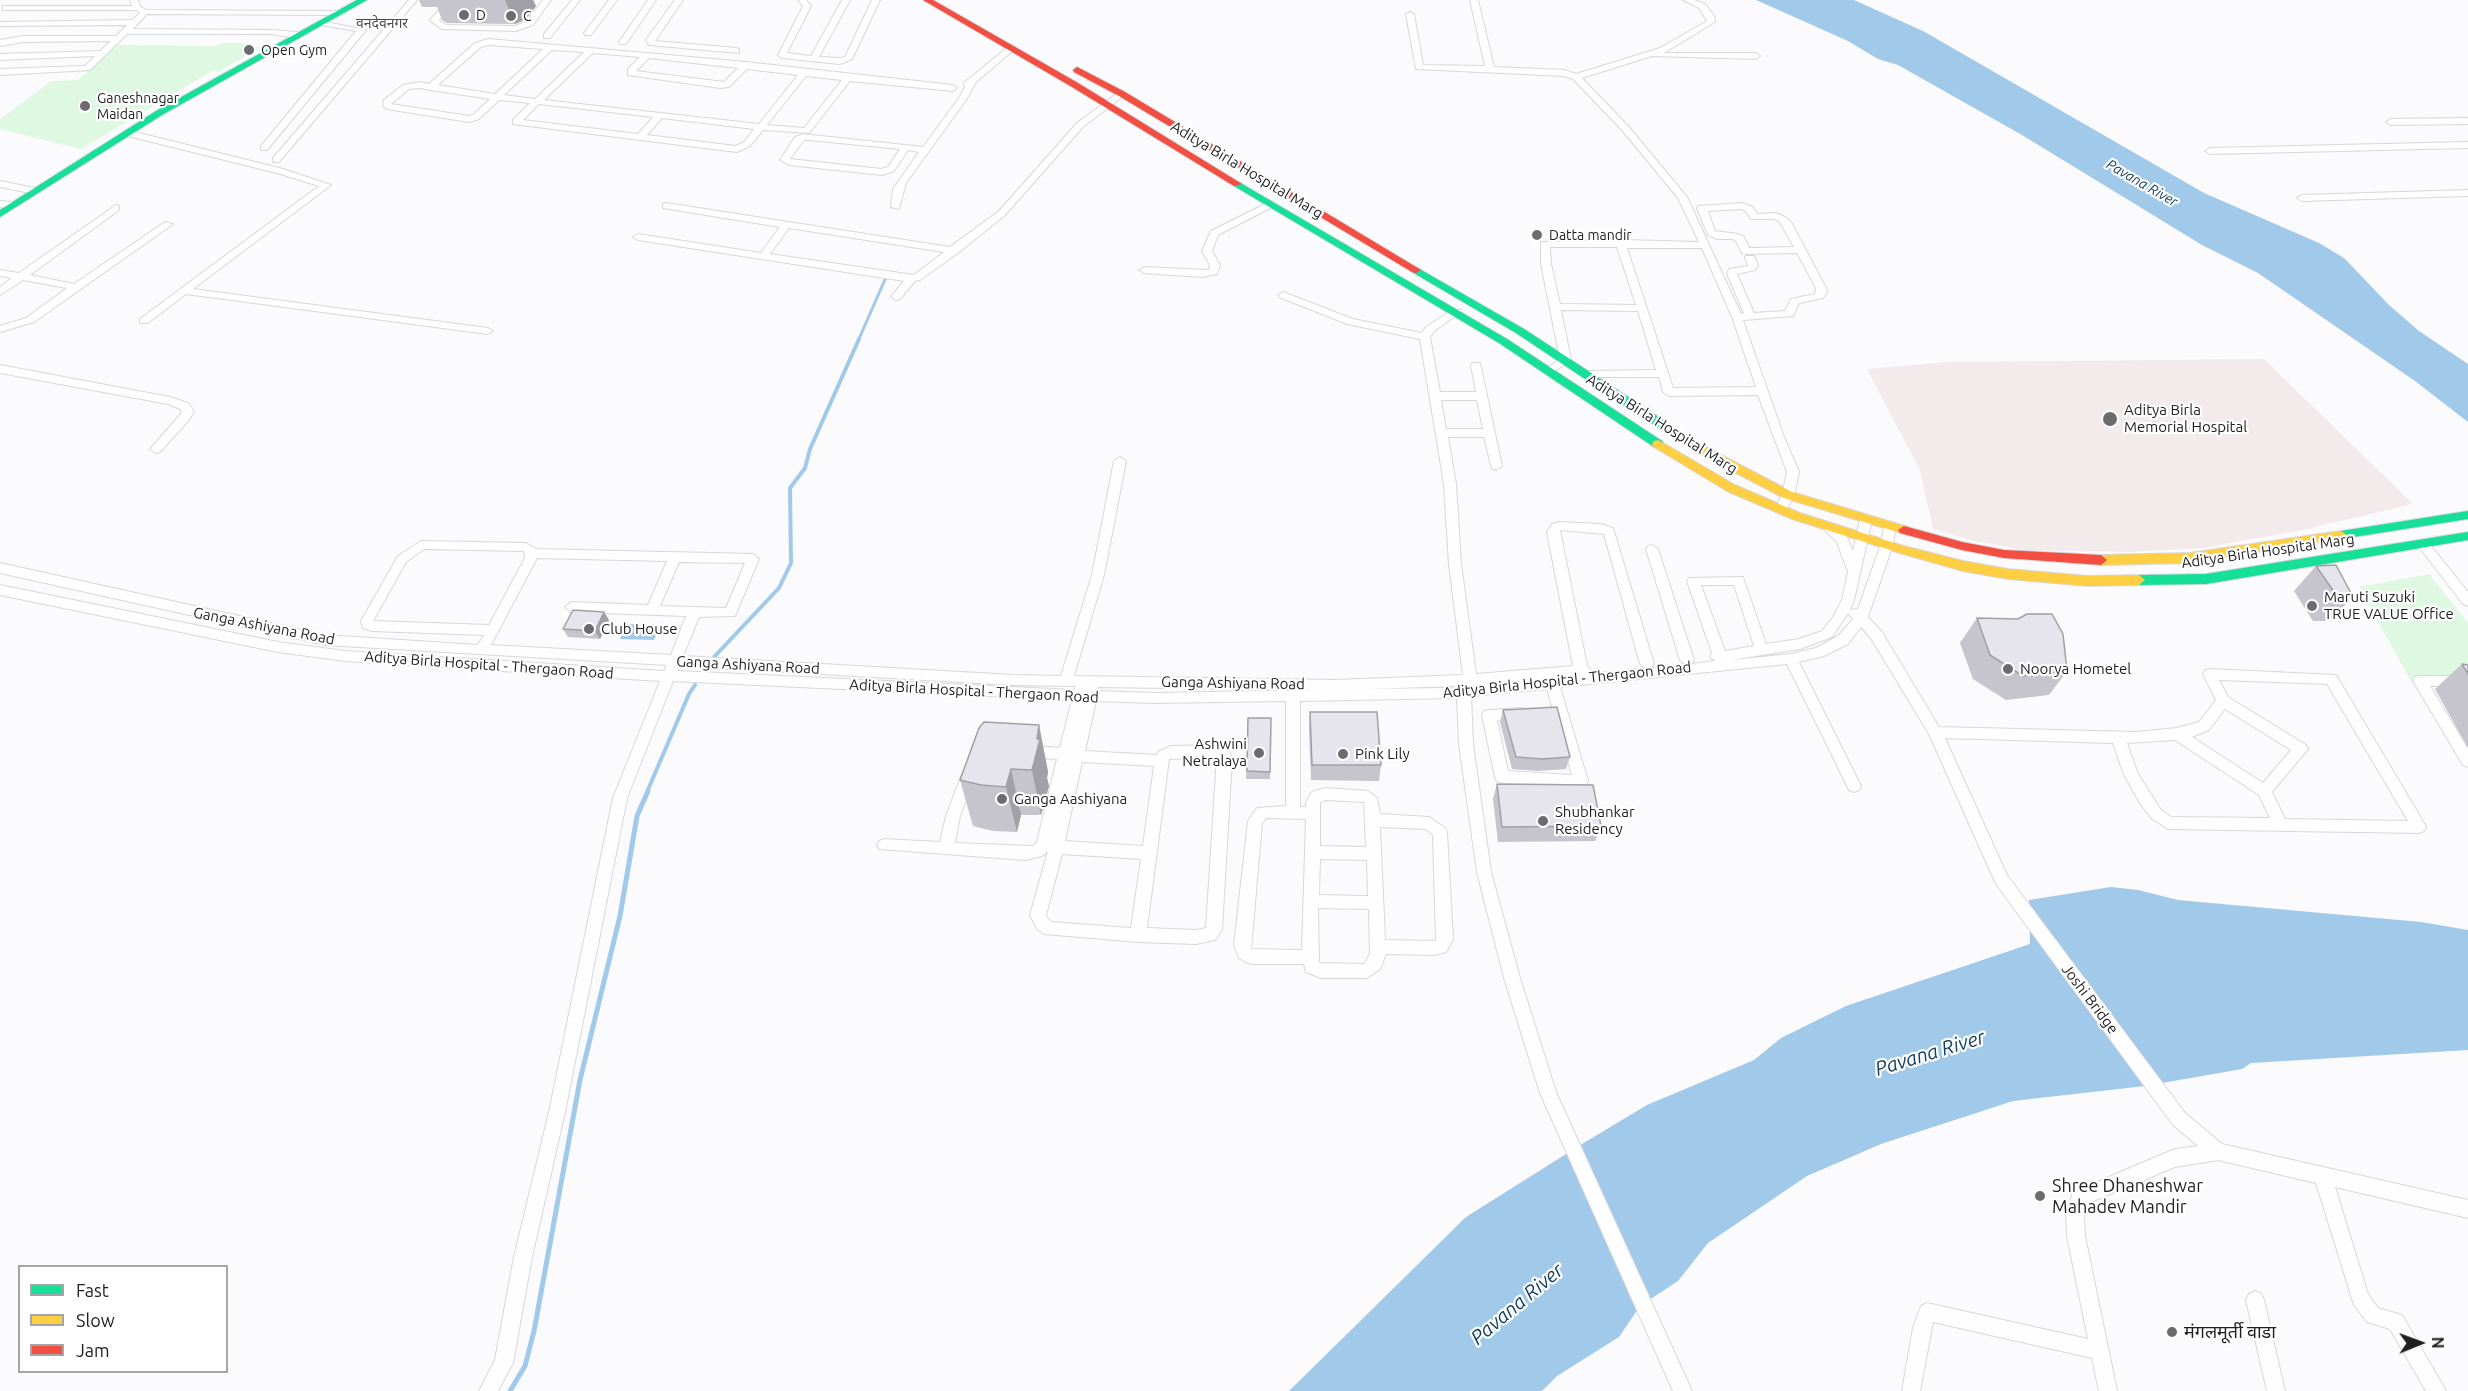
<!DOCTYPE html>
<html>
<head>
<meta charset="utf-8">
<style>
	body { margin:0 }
	#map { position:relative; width:2468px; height:1391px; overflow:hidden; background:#fbfafd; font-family:Ubuntu,sans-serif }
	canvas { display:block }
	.legend { position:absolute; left:18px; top:1265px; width:210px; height:108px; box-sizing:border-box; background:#fff; border:2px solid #a5a5a7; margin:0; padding:8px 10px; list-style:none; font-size:18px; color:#1f1e22 }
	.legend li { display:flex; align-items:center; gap:12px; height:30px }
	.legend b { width:30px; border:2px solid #a5a5a7 }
	.north { position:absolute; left:2390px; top:1313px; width:60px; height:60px; -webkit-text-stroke:4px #fff; paint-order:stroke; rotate:89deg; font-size:16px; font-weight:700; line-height:24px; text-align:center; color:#1f1e22 }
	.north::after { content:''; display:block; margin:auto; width:21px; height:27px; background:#1f1e22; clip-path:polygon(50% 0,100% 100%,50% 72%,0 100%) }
</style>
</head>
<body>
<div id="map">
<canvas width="2468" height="1391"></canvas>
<ul class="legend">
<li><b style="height:8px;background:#16e098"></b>Fast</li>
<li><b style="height:8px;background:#ffcf43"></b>Slow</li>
<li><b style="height:8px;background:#f24e42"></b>Jam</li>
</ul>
<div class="north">N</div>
</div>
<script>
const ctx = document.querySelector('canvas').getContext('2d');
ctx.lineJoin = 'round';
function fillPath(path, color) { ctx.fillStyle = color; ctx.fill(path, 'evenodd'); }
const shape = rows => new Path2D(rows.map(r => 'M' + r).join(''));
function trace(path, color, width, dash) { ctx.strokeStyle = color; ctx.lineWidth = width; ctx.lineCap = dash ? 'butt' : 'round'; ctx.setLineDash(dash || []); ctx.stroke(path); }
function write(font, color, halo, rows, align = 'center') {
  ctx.font = font + ' Ubuntu,"Noto Sans Devanagari",sans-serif'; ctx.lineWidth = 4.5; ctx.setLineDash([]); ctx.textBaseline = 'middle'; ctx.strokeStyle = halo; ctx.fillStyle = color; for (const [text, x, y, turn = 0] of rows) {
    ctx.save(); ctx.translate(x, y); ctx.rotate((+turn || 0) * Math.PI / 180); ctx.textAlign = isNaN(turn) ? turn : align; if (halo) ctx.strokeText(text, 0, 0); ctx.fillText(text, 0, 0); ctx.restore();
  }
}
const medical = shape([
	[2264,359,2413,504,2302,530,2203,548,2131,552,2023,550,1974,541,1933,529,1920,470,1867,369,1949,362]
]);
const green = shape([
	[222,43,243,43,261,48,219,71,212,71,81,149,0,129,0,119,52,81,78,80,117,45,214,46],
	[2429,574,2468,623,2468,679,2412,683,2359,587]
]);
const water = shape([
	[1756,0,1854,0,1923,31,2204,193,2319,243,2344,258,2389,305,2419,331,2468,364,2468,422,2415,381,2258,273,2202,245,2022,135,1898,65,1878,59,1848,41],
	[627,624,660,626,654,640,620,639],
	[2111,887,2138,890,2178,900,2421,922,2468,930,2468,1050,2251,1063,2242,1069,2145,1086,2013,1101,1881,1144,1807,1176,1708,1243,1678,1281,1640,1306,1619,1337,1557,1376,1542,1391,1289,1391,1466,1217,1582,1144,1647,1105,1754,1060,1781,1038,1846,1006,2030,944,2029,900]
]);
const streamFar2 = shape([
	[858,341,887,275]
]);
const streamFar1 = shape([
	[714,657,779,588,791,563,790,488,805,468,810,449,859,339],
	[647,792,689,694,695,685]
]);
const stream = shape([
	[510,1391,525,1366,534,1331,580,1080,620,916,637,816,648,791]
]);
const street = shape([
	[130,0,138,0,141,7,146,10,341,11,345,13,341,15,147,14,133,29,271,30,297,32,301,35,297,38,271,34,127,34,90,70,0,75,0,69,85,66,95,56,0,60,0,54,100,51,111,41,23,42,0,46,0,40,23,36,116,36,127,25,0,26,0,22,132,20,140,13,136,10,3,10,3,6,132,6,130,0],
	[409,0,417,0,279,162,273,162,273,158,409,0],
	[448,0,456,0,439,20,446,25,515,26,527,21,543,0,551,0,533,25,516,31,441,29,430,20,448,0],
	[572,0,580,0,550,38,544,38,544,34,572,0],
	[609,0,617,0,591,35,585,35,584,33,609,0],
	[648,0,656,0,626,44,620,44,619,42,648,0],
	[675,0,683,0,655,41,736,48,739,49,739,53,649,45,646,40,675,0],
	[798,0,806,0,811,6,787,53,811,56,842,0,850,0,819,57,840,58,845,57,872,0,880,0,852,59,840,64,782,58,778,55,803,6,798,0],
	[1470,0,1478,0,1494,67,1565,70,1576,74,1660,48,1707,21,1699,8,1683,0,1694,0,1705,4,1714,16,1715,22,1664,53,1756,53,1760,56,1756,59,1652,56,1582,78,1628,126,1687,197,1741,314,1744,313,1727,274,1729,269,1748,266,1745,258,1746,256,1754,256,1758,265,1755,270,1737,274,1754,313,1785,311,1791,299,1815,294,1816,288,1797,253,1746,254,1742,253,1736,241,1732,239,1717,239,1708,235,1697,208,1699,206,1742,203,1753,207,1757,214,1776,213,1785,217,1791,222,1826,288,1827,292,1823,298,1799,303,1793,316,1743,320,1784,437,1799,472,1794,495,1785,513,1777,513,1775,510,1782,495,1787,472,1758,395,1669,396,1663,392,1659,377,1583,377,1582,375,1587,371,1656,370,1638,311,1561,310,1571,360,1552,373,1548,375,1543,371,1560,359,1541,264,1541,242,1621,240,1699,242,1678,198,1622,130,1573,79,1564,76,1416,69,1406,14,1410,12,1414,14,1423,65,1485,66,1470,0],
	[1741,209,1746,211,1751,219,1774,219,1779,221,1794,247,1749,248,1744,237,1738,234,1715,231,1708,211,1741,209],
	[1550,247,1617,247,1636,305,1560,304,1551,264,1550,247],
	[1627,248,1702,248,1732,317,1756,387,1673,388,1627,248],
	[321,21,366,30,267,150,261,150,261,146,356,31,321,25,321,21],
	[489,39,746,62,953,85,957,88,953,91,850,81,809,133,763,130,750,146,737,152,513,124,513,120,530,103,499,100,479,119,469,122,387,109,383,106,384,100,403,85,419,82,429,84,475,43,489,39],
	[489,45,543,49,495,94,438,85,481,47,489,45],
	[552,50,584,52,535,99,504,95,552,50],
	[593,53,640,57,628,69,628,75,720,88,729,87,747,69,798,75,759,124,544,100,593,53],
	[649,58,738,68,724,82,636,71,649,58],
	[806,76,842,80,804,128,767,125,806,76],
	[419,88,431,90,490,99,473,115,469,116,391,104,409,89,419,88],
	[539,104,653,117,638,134,523,120,539,104],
	[662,118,754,129,744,142,736,146,647,135,662,118],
	[1009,46,1016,48,976,82,966,100,906,183,899,209,891,207,893,189,919,152,908,150,894,171,882,175,789,165,780,160,795,137,803,134,923,147,959,98,965,87,964,83,1009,46],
	[804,140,809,140,900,149,888,167,881,169,790,159,804,140],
	[1119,92,1126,94,1083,127,1005,215,958,253,920,280,915,281,900,299,896,300,891,297,904,281,638,240,633,237,638,234,761,253,780,227,663,208,663,204,666,203,950,247,999,211,1077,123,1119,92],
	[789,228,944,252,914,275,770,254,789,228],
	[2468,118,2468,124,2391,125,2386,122,2391,119,2468,118],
	[127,130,283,169,331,185,193,289,488,328,493,331,488,334,186,294,148,323,140,323,140,319,319,186,277,173,124,135,122,133,127,130],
	[2468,142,2468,148,2210,154,2205,151,2210,148,2468,142],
	[0,181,35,188,40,191,35,194,0,187,0,181],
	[2468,190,2468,196,2302,201,2297,198,2302,195,2468,190],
	[0,201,13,202,18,205,13,208,0,207,0,201],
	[1271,201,1274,202,1274,206,1218,235,1212,251,1220,265,1217,274,1203,277,1144,273,1139,270,1144,267,1209,270,1210,265,1202,251,1211,231,1271,201],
	[116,205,119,206,119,210,30,275,74,284,165,222,173,224,34,322,0,332,0,326,26,318,67,288,23,280,0,295,0,287,12,278,0,276,0,270,19,273,116,205],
	[1283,292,1353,319,1422,333,1426,327,1452,310,1460,310,1461,312,1434,331,1430,337,1440,392,1476,392,1471,365,1472,363,1480,363,1502,466,1496,470,1492,469,1484,437,1448,437,1456,484,1461,564,1476,674,1573,666,1547,532,1552,524,1559,522,1600,524,1613,528,1654,664,1651,668,1685,664,1680,660,1646,549,1648,546,1652,545,1658,549,1694,660,1691,664,1715,661,1710,657,1712,653,1687,581,1689,578,1743,577,1766,644,1799,639,1822,631,1833,617,1842,600,1848,572,1837,542,1821,526,1827,522,1831,523,1847,537,1853,551,1860,520,1866,516,1872,520,1854,600,1850,610,1858,609,1881,544,1884,526,1890,522,1894,523,1896,526,1893,544,1868,617,1882,632,1939,727,2136,732,2177,728,2199,722,2216,700,2203,674,2205,670,2210,669,2336,675,2424,823,2426,827,2424,831,2419,833,2168,829,2151,818,2140,803,2124,775,2113,743,1945,738,2007,875,2185,1113,2222,1144,2468,1200,2468,1218,2335,1187,2368,1294,2378,1308,2402,1315,2446,1391,2426,1391,2390,1329,2367,1322,2354,1305,2316,1183,2218,1160,2175,1167,2086,1204,2084,1214,2085,1236,2117,1391,2099,1391,2092,1358,1933,1322,1920,1391,1902,1391,1913,1328,1921,1306,1927,1303,2088,1339,2067,1236,2066,1214,2073,1192,2175,1149,2198,1146,2173,1125,1996,884,1929,734,1872,640,1861,627,1848,644,1824,656,1799,662,1861,786,1859,790,1854,792,1849,790,1787,664,1560,687,1588,781,1586,785,1581,787,1502,783,1497,781,1495,777,1482,715,1484,711,1489,710,1520,708,1525,709,1527,713,1525,717,1497,720,1508,771,1572,775,1547,689,1471,696,1473,744,1491,872,1520,978,1556,1092,1692,1391,1673,1391,1540,1093,1504,978,1477,872,1459,744,1457,698,1300,701,1300,807,1306,807,1306,802,1312,792,1325,788,1368,791,1377,798,1380,814,1429,817,1445,828,1447,832,1453,940,1446,952,1434,955,1386,954,1380,969,1367,978,1321,978,1306,972,1304,964,1251,964,1246,962,1239,958,1234,945,1248,821,1257,808,1286,806,1286,701,1154,703,1096,701,1085,751,1157,755,1158,752,1171,746,1216,745,1228,749,1230,753,1232,759,1222,930,1215,940,1196,944,1138,942,1044,934,1037,929,1030,915,1048,851,1042,856,1025,860,879,849,877,845,879,841,884,839,940,842,946,816,962,774,964,770,969,768,974,770,976,774,960,816,955,843,1033,846,1037,842,1057,759,1026,757,1021,755,1019,751,1021,747,1026,745,1060,748,1072,700,673,681,627,798,565,1112,532,1257,513,1363,498,1391,479,1391,495,1360,514,1257,549,1112,613,798,660,681,345,661,278,652,0,595,0,585,278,642,345,651,664,671,667,665,325,645,0,573,0,563,325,635,478,645,484,635,372,631,363,628,361,621,398,556,421,541,526,543,536,549,753,554,759,559,735,616,699,617,683,656,1013,675,1061,676,1092,575,1114,461,1120,457,1126,461,1104,575,1074,676,1335,680,1463,675,1449,564,1444,484,1420,339,1347,324,1279,297,1278,295,1283,292],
	[1441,400,1477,400,1483,429,1446,429,1441,400],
	[1560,530,1604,534,1640,664,1645,668,1587,674,1591,670,1587,666,1560,530],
	[424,549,524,551,525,558,489,625,373,621,406,562,424,549],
	[537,558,667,561,648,605,571,602,565,607,571,612,686,616,671,655,491,645,537,558],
	[679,562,745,563,726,608,660,606,679,562],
	[1701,585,1734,585,1754,646,1725,651,1701,585],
	[1848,613,1853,619,1838,636,1816,648,1791,654,1731,660,1800,649,1832,637,1848,613],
	[679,666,1013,685,1076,686,1074,690,678,671,679,666],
	[2219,680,2327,684,2408,821,2285,819,2272,792,2308,749,2306,745,2228,697,2219,680],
	[1461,686,1451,688,1365,689,1461,686],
	[1098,687,1316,690,1154,693,1098,691,1098,687],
	[2225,709,2291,750,2263,783,2192,737,2209,730,2225,709],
	[2175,740,2259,795,2270,818,2171,817,2161,810,2138,774,2127,743,2175,740],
	[1217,757,1206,928,1196,930,1147,928,1169,759,1217,757],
	[1082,762,1154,766,1143,846,1065,841,1082,762],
	[1325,800,1364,802,1366,847,1320,846,1320,803,1325,800],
	[1266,818,1306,819,1302,950,1251,949,1262,823,1266,818],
	[1380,827,1426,829,1433,835,1436,941,1385,940,1380,827],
	[1062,854,1141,859,1131,928,1052,922,1048,919,1046,915,1062,854],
	[1320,859,1367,860,1368,896,1319,895,1320,859],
	[1318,908,1369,909,1370,954,1364,964,1319,963,1318,908],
	[0,365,170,397,188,403,194,411,189,420,160,452,156,453,150,449,180,415,182,411,180,409,168,404,0,373,0,365],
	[2423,540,2427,541,2468,592,2468,606,2463,604,2419,547,2417,544,2419,541,2423,540],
	[2420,676,2468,676,2468,686,2430,686,2468,749,2468,767,2463,765,2413,681,2415,677,2420,676],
	[2255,1291,2261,1294,2264,1300,2285,1391,2267,1391,2246,1300,2249,1294,2255,1291]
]);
const fast = shape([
	[357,0,367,0,162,115,0,217,0,210,156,111,357,0],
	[1237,181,1507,339,1662,441,1664,444,1662,447,1654,447,1499,343,1234,186,1232,184,1237,181],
	[1416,267,1524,329,1671,425,1671,431,1663,431,1516,333,1412,272,1411,270,1416,267],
	[2468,511,2468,519,2341,539,2335,535,2341,531,2468,511],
	[2468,532,2468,540,2206,584,2139,585,2133,580,2139,575,2206,574,2468,532]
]);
const slow = shape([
	[1667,424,1702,445,1792,492,1908,527,1910,530,1904,534,1784,498,1694,451,1663,431,1661,428,1667,424],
	[1658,440,1735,485,1800,513,1904,546,1963,561,2008,569,2088,576,2139,575,2145,580,2139,585,2088,586,2008,579,1963,571,1903,554,1792,519,1727,491,1654,447,1652,444,1654,441,1658,440],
	[2341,531,2347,535,2345,538,2190,563,2101,565,2095,560,2101,555,2190,553,2341,531]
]);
const jam = shape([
	[923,0,933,0,1078,83,1242,184,1234,186,1072,87,923,0],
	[1077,67,1125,92,1421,270,1416,273,1412,272,1119,96,1074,72,1073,70,1077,67],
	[1904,526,1962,542,2004,550,2101,555,2107,560,2101,565,2004,558,1962,550,1900,533,1898,530,1904,526]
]);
const wall = shape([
	[419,0,533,0,536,6,526,19,515,24,447,23,442,20,437,7,422,7],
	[2316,566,2353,597,2329,621,2313,621,2294,591],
	[1977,618,2067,671,2049,695,2006,700,1973,679,1960,643],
	[609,620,600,639,568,637,563,629],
	[2462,664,2468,665,2468,748,2435,689],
	[1503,710,1570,757,1566,769,1538,771,1512,769,1500,722],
	[1310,712,1381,765,1379,781,1311,780,1309,728],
	[1248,718,1271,718,1270,779,1246,779],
	[1039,725,1048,772,1047,778,1049,786,1041,815,1021,815,1017,832,993,831,973,826,960,780],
	[1497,784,1601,826,1595,841,1498,842,1493,799]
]);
const shadedWall = shape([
	[505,0,533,0,536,6,526,19,515,24],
	[604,612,609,620,600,639,595,631],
	[1039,725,1048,772,1047,778,1049,786,1041,815,1032,770],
	[1011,769,1021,815,1017,832,1006,787]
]);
const building = shape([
	[2336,565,2353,597,2337,596,2316,566,2336,565],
	[573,610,604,612,595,631,563,629,573,610],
	[2027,614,2052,614,2063,634,2067,671,2023,676,1990,655,1977,618,2018,619,2027,614],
	[2462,664,2468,665,2468,674,2462,664],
	[1557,707,1570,757,1542,759,1516,757,1503,710,1557,707],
	[1310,712,1377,712,1381,765,1312,765,1310,712],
	[1248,718,1271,718,1270,772,1247,771,1248,718],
	[984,722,1039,725,1037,739,1040,739,1032,770,1011,769,1006,787,981,785,960,780,979,728,984,722],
	[1497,784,1593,785,1601,826,1502,827,1497,784]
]);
const markers = [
	[464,15,6,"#6c6b6f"],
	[511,16,6,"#6c6b6f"],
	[249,50,6,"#6c6b6f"],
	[85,106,6,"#6c6b6f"],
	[1537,235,6,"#6c6b6f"],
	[2110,419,8,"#6c6b6f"],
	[2312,606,6,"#6c6b6f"],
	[589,629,6,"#6c6b6f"],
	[2008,669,6,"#6c6b6f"],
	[1259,753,6,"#6c6b6f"],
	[1343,754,6,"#6c6b6f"],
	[1002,799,6,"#6c6b6f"],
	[1543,821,6,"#6c6b6f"],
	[2040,1196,6,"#6c6b6f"],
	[2172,1332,6,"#6c6b6f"]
];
const farPoinames = [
	["D",476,15],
	["C",523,16],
	["Open Gym",261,50],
	["Ganeshnagar",97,98],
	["Maidan",97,114],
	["Datta mandir",1549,235]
];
const farNeighbourhoodnames = [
	["वनदेवनगर",382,23]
];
const farWaternames = [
	["Pavana River",2142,183,30]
];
const streetNames = [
	["Aditya Birla Hospital Marg",1247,170,31],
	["Aditya Birla Hospital Marg",1662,424,32],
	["Aditya Birla Hospital Marg",2268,551,-8],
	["Ganga Ashiyana Road",264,626,11],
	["Aditya Birla Hospital - Thergaon Road",489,665,4],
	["Ganga Ashiyana Road",748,665,3],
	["Aditya Birla Hospital - Thergaon Road",1567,680,-6],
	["Ganga Ashiyana Road",1233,683,1],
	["Aditya Birla Hospital - Thergaon Road",974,691,3],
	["Joshi Bridge",2090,999,53]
];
const poiNames = [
	["Aditya Birla",2124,410],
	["Memorial Hospital",2124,427],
	["Maruti Suzuki",2324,597],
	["TRUE VALUE Office",2324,614],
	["Club House",601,629],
	["Noorya Hometel",2020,669],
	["Ashwini",1247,744,"right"],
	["Netralaya",1247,761,"right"],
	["Pink Lily",1355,754],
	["Ganga Aashiyana",1014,799],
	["Shubhankar",1555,812],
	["Residency",1555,829]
];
const nearPoinames = [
	["Shree Dhaneshwar",2052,1186],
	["Mahadev Mandir",2052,1207],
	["मंगलमूर्ती वाडा",2184,1332]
];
const nearWaternames = [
	["Pavana River",1930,1053,-17],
	["Pavana River",1517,1304,-40]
];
fillPath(medical, '#f3eaec');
fillPath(green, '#def8e2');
fillPath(water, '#a1c9ea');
trace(streamFar2, '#a1c9ea', 3);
trace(streamFar1, '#a1c9ea', 4);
trace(stream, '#a1c9ea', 5);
trace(street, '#d8d7db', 2);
trace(fast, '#d8d7db', 2);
trace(slow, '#d8d7db', 2);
trace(jam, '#d8d7db', 2);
fillPath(street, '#fefeff');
fillPath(fast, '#16e098');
fillPath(slow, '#ffcf43');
fillPath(jam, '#f24e42');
fillPath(wall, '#c6c4cc');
fillPath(shadedWall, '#a1a0a6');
fillPath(building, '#e6e4ed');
trace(building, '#a1a0a6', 1.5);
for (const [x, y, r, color] of markers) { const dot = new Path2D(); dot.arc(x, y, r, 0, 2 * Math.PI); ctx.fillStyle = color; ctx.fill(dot); trace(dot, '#fff', 2); }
write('14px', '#1f1e22', '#fff', farPoinames, 'left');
write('14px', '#4c4a53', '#fff', farNeighbourhoodnames);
write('italic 14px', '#144160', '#fff', farWaternames);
write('15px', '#1f1e22', '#fff', streetNames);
write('15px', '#1f1e22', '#fff', poiNames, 'left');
write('18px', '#1f1e22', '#fff', nearPoinames, 'left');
write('italic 20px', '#144160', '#fff', nearWaternames);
</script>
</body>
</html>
